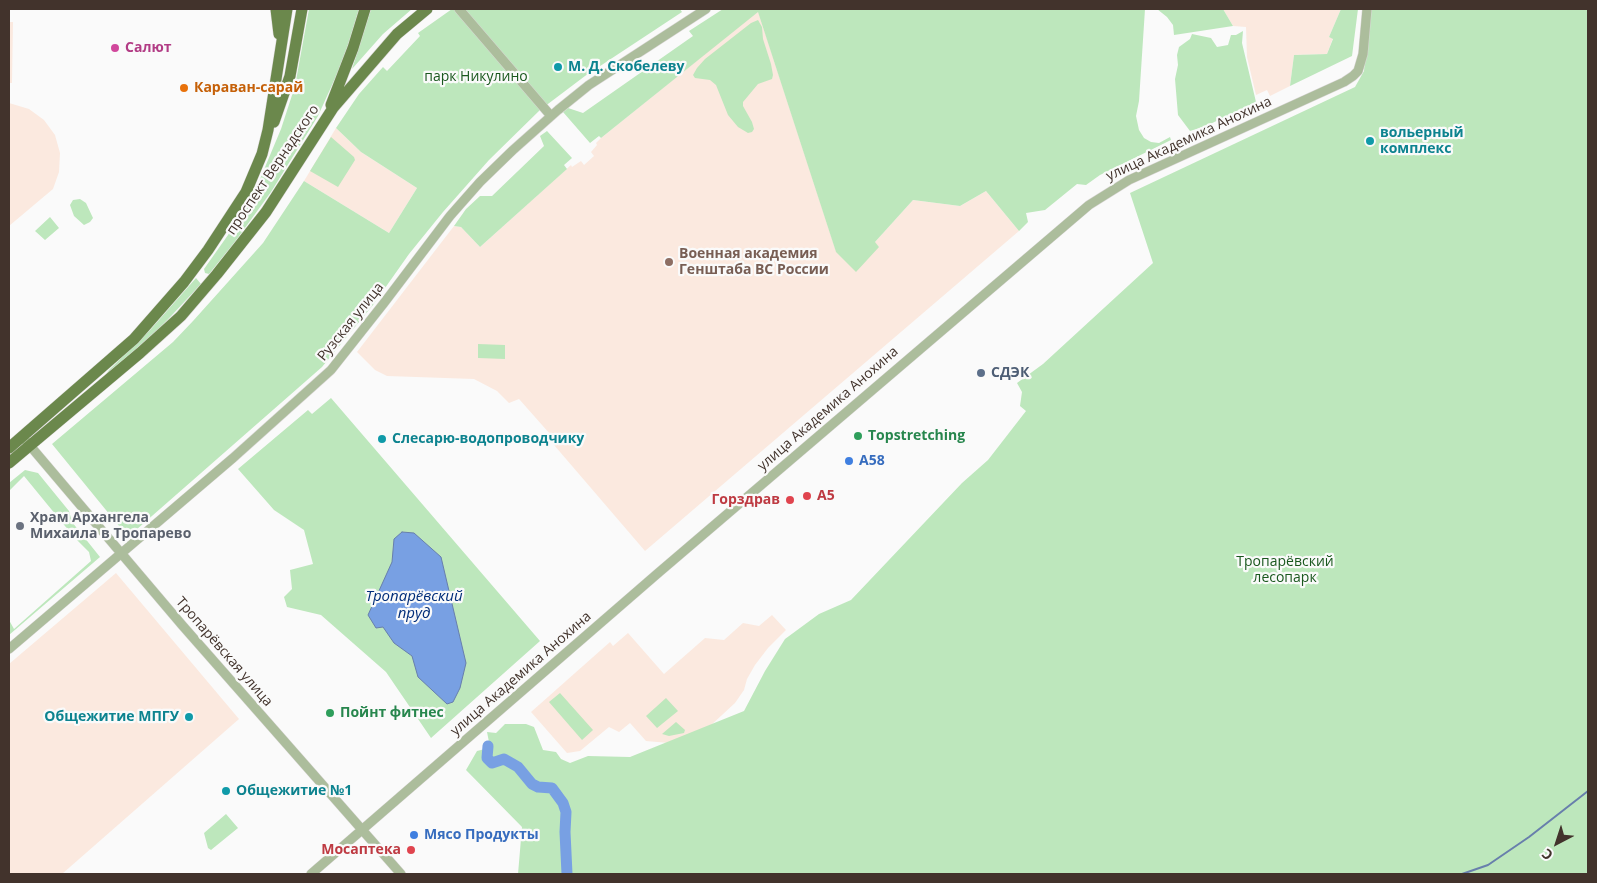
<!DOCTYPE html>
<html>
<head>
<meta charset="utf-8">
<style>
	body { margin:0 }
	#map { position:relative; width:1597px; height:883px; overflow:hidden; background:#fafafa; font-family:"Open Sans",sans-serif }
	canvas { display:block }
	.frame { position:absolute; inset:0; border:10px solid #42332c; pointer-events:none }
	.north { position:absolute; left:1532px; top:818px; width:50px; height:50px; -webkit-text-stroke:4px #fafafa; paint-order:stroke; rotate:220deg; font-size:14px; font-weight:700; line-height:20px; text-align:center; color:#42332c }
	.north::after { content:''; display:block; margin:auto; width:18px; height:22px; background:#42332c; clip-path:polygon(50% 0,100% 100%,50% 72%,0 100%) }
</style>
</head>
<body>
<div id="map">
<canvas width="1597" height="883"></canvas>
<div class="frame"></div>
<div class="north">С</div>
</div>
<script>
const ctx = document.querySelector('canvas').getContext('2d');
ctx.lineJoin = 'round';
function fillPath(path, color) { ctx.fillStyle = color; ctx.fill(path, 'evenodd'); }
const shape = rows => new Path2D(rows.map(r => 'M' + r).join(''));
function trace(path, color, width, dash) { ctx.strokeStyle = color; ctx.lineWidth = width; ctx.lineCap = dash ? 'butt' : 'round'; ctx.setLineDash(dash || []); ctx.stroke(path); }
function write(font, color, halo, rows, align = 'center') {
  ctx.font = font + ' "Open Sans",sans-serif'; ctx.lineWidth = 4.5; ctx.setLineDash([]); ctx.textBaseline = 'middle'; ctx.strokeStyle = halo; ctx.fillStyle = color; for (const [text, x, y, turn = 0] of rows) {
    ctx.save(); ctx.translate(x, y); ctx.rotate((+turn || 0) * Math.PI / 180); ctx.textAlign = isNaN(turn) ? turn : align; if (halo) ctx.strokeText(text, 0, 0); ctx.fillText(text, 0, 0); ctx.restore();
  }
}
const built = shape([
	[1223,9,1341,9,1329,37,1333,38,1327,54,1294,55,1290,86,1270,96,1267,90,1256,95,1247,57,1246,27,1233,26],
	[758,11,836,251,879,247,874,243,913,200,960,206,986,191,1019,231,645,551,548,438,550,434,519,399,509,403,497,391,474,379,387,376,375,370,357,352,454,226,461,227,480,247,571,165,572,167,581,161,584,165,594,156,591,152,597,145,596,143,601,138],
	[9,22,13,22,12,83,9,83],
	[9,103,29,109,44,120,55,135,60,153,59,172,53,189,9,226],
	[336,128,361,152,417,188,389,233,304,181],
	[116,573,239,719,62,874,9,874,9,664],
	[772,615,786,630,768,648,755,665,747,679,744,690,735,703,709,727,669,743,646,741,630,723,619,732,609,727,580,751,567,753,531,712,610,642,613,646,628,633,664,674,705,638,724,640,743,623,759,626]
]);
const green = shape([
	[309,9,359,9,348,45,337,74,318,116,271,192,234,243,209,274,205,273,204,269,228,235,255,191,281,129,295,86],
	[371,9,412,9,383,34,352,69],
	[452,9,680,9,682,12,585,76,540,110,489,160,443,212,409,254,373,305,322,367,128,537,52,444,173,342,193,321,263,243,304,181,389,233,417,188,361,152,336,128,359,94,383,67,387,71,420,36,418,33],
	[723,9,1145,9,1139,101,1136,116,1139,130,1144,138,1151,142,1159,143,1170,137,1171,140,1100,175,1086,185,1077,184,1045,210,1026,213,1028,222,1019,231,986,191,960,206,913,200,875,242,879,247,856,272,836,252,758,12,601,138,599,136,590,143,563,112,568,108,583,113,693,36,689,31],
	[1157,9,1223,9,1233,26,1174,35,1173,25,1167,17],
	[1341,9,1358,9,1352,56,1290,86,1294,55,1327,54,1333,39,1329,37],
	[1369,9,1588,9,1588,874,518,874,522,827,466,770,477,751,485,749,489,742,487,732,496,733,505,724,526,724,534,727,543,750,556,752,561,759,570,763,588,756,630,757,744,711,765,671,785,639,819,614,851,600,962,483,988,460,1026,411,1020,406,1022,392,1017,383,1043,364,1153,263,1130,193,1355,87,1364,71],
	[758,20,762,27,763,39,771,64,773,75,772,79,758,84,743,102,743,106,752,122,754,129,752,132,748,133,738,127,728,115,716,85,710,80,695,78,693,75,697,68,705,59,751,23],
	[1243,31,1242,43,1256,102,1206,126,1190,131,1178,115,1175,79,1178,65,1177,55,1179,47,1190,39,1192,34,1211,38,1217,47,1228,45,1231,35,1236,35],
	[547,131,572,158,564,165,567,169,480,247,461,227,454,226,466,209,480,196,492,196,544,146,540,136],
	[331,137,354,157,355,160,338,187,310,171],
	[80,199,86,203,93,218,90,222,84,225,74,216,70,205,73,200],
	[50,217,59,228,45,240,35,231],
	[196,278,201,284,173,314,154,334,106,374,109,370,150,330],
	[478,344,505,345,505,359,478,358],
	[331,398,540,641,431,738,386,672,321,615,287,607,284,597,292,589,290,570,313,564,304,530,274,510,238,469,308,410,312,414],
	[25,470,38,473,69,511,72,522,100,557,9,635,9,620,14,629,91,561,89,552,74,537,24,476,9,491,9,483],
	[560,693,593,730,582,740,549,702],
	[666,698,678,711,657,728,646,716],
	[676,722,685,730,684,733,669,736,662,734],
	[226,814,238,828,211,850,208,848,204,833]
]);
const water = shape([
	[402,532,414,533,441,557,466,663,460,688,453,702,447,704,418,677,412,656,394,643,383,627,376,628,368,615,392,562,394,539,402,532]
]);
const stream = shape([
	[1462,874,1488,865,1529,837,1588,791]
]);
const river = shape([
	[488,746,487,758,492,763,504,759,518,767,532,784,538,787,552,788,563,803,566,812,565,832,567,874]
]);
const minor = shape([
	[459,9,551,116],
	[26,441,182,625,401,874],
	[9,649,233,458,331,370,384,303,450,216,480,182,513,150,558,110,589,85,706,9],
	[311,874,657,574,1089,205,1129,180,1344,82,1353,76,1358,71,1363,54,1367,9]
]);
const major = shape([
	[276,9,279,34],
	[331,105,353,48,365,9],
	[274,122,290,76,302,9],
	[9,448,134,339,184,282,208,250,246,192,262,154,268,130,287,9],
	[9,463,140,353,181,316,217,274,266,212,333,108,397,34,427,9]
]);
const markers = [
	[115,48,5,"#d1479c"],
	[558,67,5,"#0f9aa8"],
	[184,88,5,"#e8710a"],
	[1370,141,5,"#0f9aa8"],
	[669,262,5,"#8d6e63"],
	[981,373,5,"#5c6f8a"],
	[858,436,5,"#2e9e5b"],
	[382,439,5,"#0f9aa8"],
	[849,461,5,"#3f7fe0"],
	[807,496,5,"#e0444e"],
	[790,500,5,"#e0444e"],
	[20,526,5,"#6b7280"],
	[330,713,5,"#2e9e5b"],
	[189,717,5,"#0f9aa8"],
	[226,791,5,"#0f9aa8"],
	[414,835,5,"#3f7fe0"],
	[411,850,5,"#e0444e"]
];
const hotelNames = [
	["Салют",125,48]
];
const cultureNames = [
	["М. Д. Скобелеву",568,67],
	["вольерный",1380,133],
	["комплекс",1380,149],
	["Слесарю-водопроводчику",392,439],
	["Общежитие МПГУ",179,717,"right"],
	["Общежитие №1",236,791]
];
const parkNames = [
	["парк Никулино",476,77],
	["Тропарёвский",1285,562],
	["лесопарк",1285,578]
];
const foodNames = [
	["Караван-сарай",194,88]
];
const streetNames = [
	["улица Академика Анохина",1189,139,-25],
	["проспект Вернадского",273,170,-56],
	["Рузская улица",351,322,-51],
	["улица Академика Анохина",828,409,-41],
	["Тропарёвская улица",224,652,49],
	["улица Академика Анохина",521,674,-41]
];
const educationNames = [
	["Военная академия",679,254],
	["Генштаба ВС России",679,270]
];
const serviceNames = [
	["СДЭК",991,373]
];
const leisureNames = [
	["Topstretching",868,436],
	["Пойнт фитнес",340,713]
];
const shopNames = [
	["А58",859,461],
	["Мясо Продукты",424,835]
];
const healthNames = [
	["А5",817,496,"left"],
	["Горздрав",780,500],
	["Мосаптека",401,850]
];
const worshipNames = [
	["Храм Архангела",30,518],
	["Михаила в Тропарево",30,534]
];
const waterNames = [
	["Тропарёвский",414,597],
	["пруд",414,614]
];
fillPath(built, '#fbe9df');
fillPath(green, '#bde7bc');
fillPath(water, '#78a0e3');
trace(water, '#687fac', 1);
trace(stream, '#687fac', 2);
trace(river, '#78a0e3', 11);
trace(minor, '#d9d6d5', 10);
trace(major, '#d9d6d5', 12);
trace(minor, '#acbd9c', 9);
trace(major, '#6b884c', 11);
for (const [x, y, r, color] of markers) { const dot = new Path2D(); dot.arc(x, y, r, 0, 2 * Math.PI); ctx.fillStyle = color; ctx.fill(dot); trace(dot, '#fafafa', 2); }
write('bold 14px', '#b23c85', '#fafafa', hotelNames, 'left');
write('bold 14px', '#0d838f', '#fafafa', cultureNames, 'left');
write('14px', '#1a581e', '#fafafa', parkNames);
write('bold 14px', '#c56008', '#fafafa', foodNames, 'left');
write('14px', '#42332c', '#fafafa', streetNames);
write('bold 14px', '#785e54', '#fafafa', educationNames, 'left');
write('bold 14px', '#4e5e75', '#fafafa', serviceNames, 'left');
write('bold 14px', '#27864d', '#fafafa', leisureNames, 'left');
write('bold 14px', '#366cbe', '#fafafa', shopNames, 'left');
write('bold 14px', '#be3a42', '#fafafa', healthNames, 'right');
write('bold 14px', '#5b616d', '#fafafa', worshipNames, 'left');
write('italic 15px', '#002d79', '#fafafa', waterNames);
</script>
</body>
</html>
